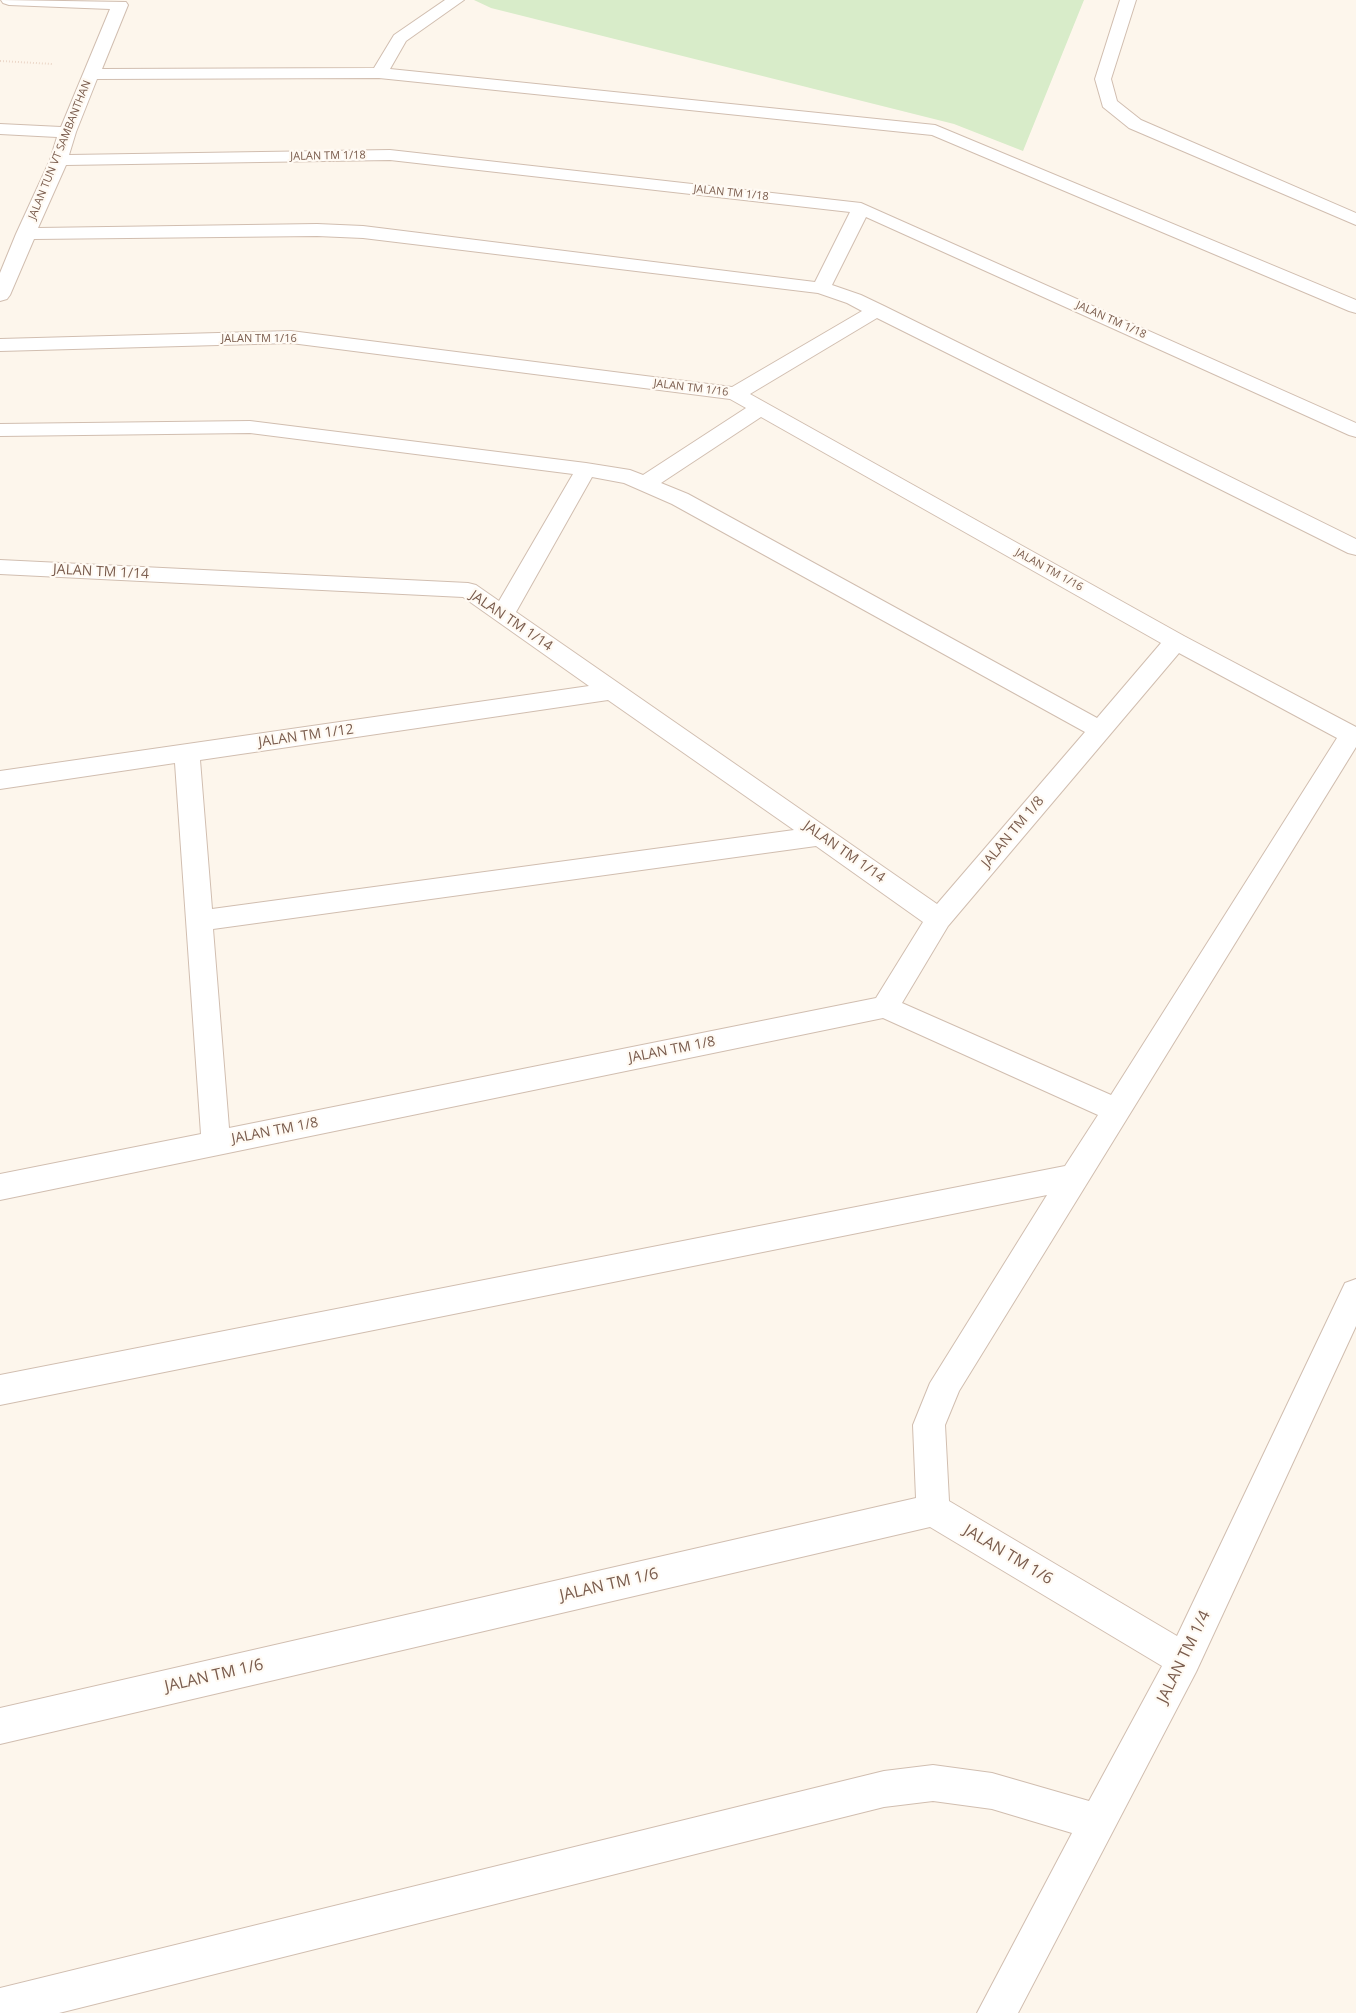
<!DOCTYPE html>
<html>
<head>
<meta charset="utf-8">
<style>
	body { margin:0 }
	canvas { display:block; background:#fdf6ec }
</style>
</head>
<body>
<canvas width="1356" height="2013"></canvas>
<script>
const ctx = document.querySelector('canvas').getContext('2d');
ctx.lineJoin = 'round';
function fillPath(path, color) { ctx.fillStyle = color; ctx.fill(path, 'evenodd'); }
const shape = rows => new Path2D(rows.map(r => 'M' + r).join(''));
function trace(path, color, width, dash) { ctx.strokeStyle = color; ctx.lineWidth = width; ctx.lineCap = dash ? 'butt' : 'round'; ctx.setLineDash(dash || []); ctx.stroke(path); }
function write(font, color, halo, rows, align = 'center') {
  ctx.font = font + ' "Open Sans",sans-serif'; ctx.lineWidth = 4.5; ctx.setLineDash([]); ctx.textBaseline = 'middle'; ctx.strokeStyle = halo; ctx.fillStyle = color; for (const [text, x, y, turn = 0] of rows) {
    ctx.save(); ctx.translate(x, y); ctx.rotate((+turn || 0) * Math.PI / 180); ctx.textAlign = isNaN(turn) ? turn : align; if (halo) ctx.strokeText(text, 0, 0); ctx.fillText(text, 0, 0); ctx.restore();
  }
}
const green = shape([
	[474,0,1084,0,1023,151,954,124,491,8]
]);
const path = shape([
	[0,61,52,64]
]);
const minor = shape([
	[1,0,126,2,128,5,102,69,374,68,394,35,445,0,464,0,406,41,390,69,935,125,1356,300,1356,313,1349,311,932,135,379,78,97,79,76,132,69,155,390,150,861,203,1356,423,1356,437,1349,435,866,217,832,285,861,295,884,306,1356,539,1356,555,1348,553,877,318,750,394,1184,636,1356,727,1356,747,959,1391,945,1425,949,1501,1177,1636,1345,1283,1356,1279,1356,1326,1196,1672,1018,2013,977,2013,1072,1833,992,1809,933,1801,884,1807,59,2013,0,2013,0,1988,884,1771,933,1765,992,1773,1089,1801,1162,1666,930,1527,0,1744,0,1708,916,1498,913,1425,930,1383,1047,1195,0,1405,0,1375,1065,1166,1098,1115,883,1018,0,1200,0,1174,201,1134,175,763,0,789,0,771,589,686,463,597,0,574,0,560,468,583,476,585,499,601,573,474,250,433,0,436,0,424,250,421,586,463,630,470,643,475,746,408,730,399,291,343,0,351,0,339,291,331,732,387,862,311,847,303,818,293,363,238,317,236,34,239,10,295,7,299,0,301,0,273,16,234,50,160,57,137,0,134,0,124,61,127,110,9,9,5,3,3,1,0],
	[390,160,850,212,815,282,363,226,317,224,38,228,66,165,390,160],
	[761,417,1161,643,1097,718,688,494,661,483,761,417],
	[592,477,624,483,672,504,1085,732,937,904,516,612,592,477],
	[1179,653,1337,738,1111,1095,902,1003,948,926,1179,653],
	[608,700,794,830,212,909,200,760,608,700],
	[816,846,923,922,876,998,229,1128,213,929,816,846],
	[1120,0,1136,0,1111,79,1117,101,1141,120,1356,213,1356,225,1129,128,1103,107,1095,79,1120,0]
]);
const farStreetnames = [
	["JALAN TUN VT SAMBANTHAN",60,150,-68],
	["JALAN TM 1/18",328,156,-1],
	["JALAN TM 1/18",731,193,6],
	["JALAN TM 1/18",1111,320,24],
	["JALAN TM 1/16",259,339],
	["JALAN TM 1/16",691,388,7],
	["JALAN TM 1/16",1049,570,29]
];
const streetNames = [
	["JALAN TM 1/14",101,572,3],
	["JALAN TM 1/14",511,621,34],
	["JALAN TM 1/12",306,736,-8],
	["JALAN TM 1/8",1013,832,-50],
	["JALAN TM 1/14",844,852,35],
	["JALAN TM 1/8",672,1050,-11],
	["JALAN TM 1/8",275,1131,-11]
];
const nearStreetnames = [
	["JALAN TM 1/6",1008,1555,31],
	["JALAN TM 1/6",609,1585,-13],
	["JALAN TM 1/4",1184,1657,-64],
	["JALAN TM 1/6",214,1676,-13]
];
fillPath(green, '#d8ecc9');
trace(minor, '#d1beb0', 2);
trace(path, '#d9b8a5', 2, [0.5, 2.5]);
fillPath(minor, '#fff');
write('11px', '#7a5c4d', '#fffaf3', farStreetnames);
write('14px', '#7a5c4d', '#fffaf3', streetNames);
write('16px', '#7a5c4d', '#fffaf3', nearStreetnames);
</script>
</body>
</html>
